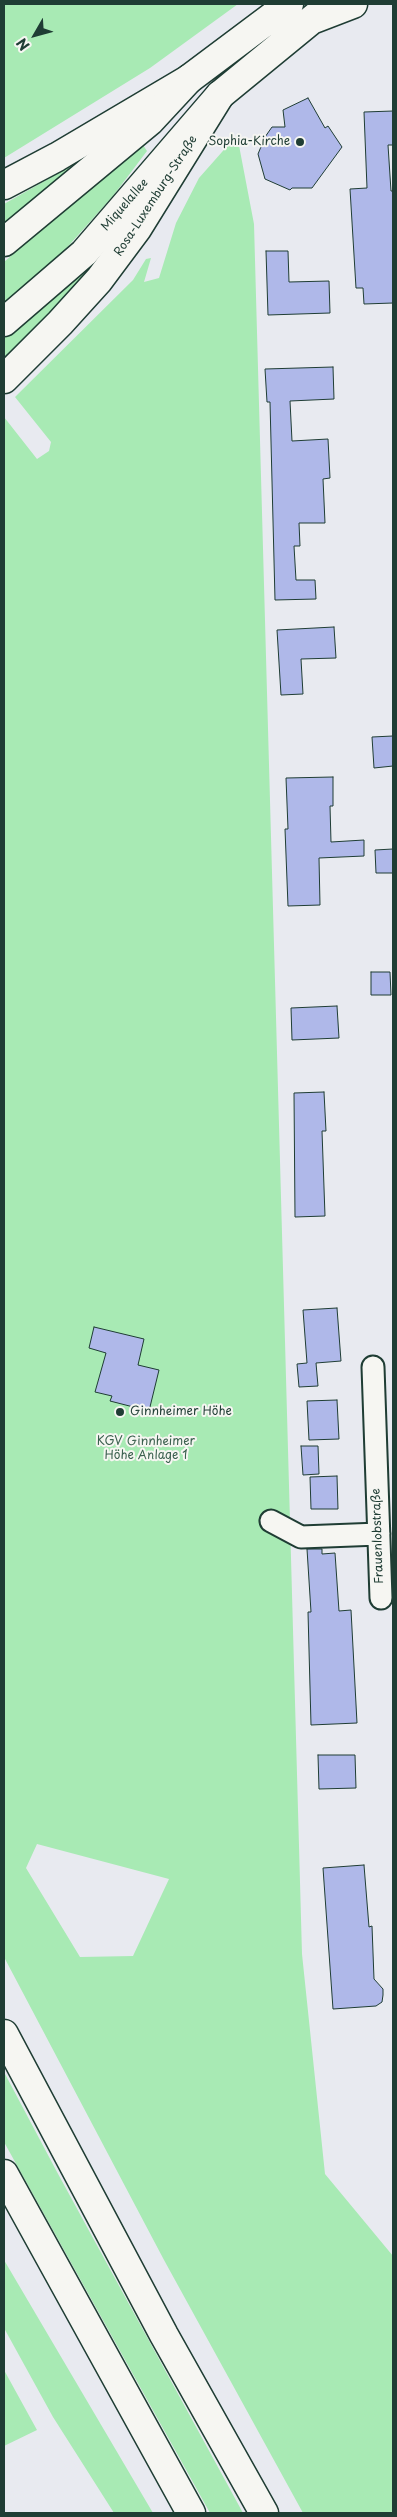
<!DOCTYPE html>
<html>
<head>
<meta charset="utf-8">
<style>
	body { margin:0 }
	#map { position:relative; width:397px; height:2517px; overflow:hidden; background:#e8eaf0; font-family:"Playpen Sans",sans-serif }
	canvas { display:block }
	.frame { position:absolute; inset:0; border:5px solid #1f3d34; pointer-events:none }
	.north { position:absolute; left:10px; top:10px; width:50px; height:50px; -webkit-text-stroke:4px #f6f6f2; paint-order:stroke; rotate:232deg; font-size:14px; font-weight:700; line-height:20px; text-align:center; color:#1f3d34 }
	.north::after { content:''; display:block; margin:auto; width:18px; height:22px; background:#1f3d34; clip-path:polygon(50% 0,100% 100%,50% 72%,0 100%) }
</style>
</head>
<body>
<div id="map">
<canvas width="397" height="2517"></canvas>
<div class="frame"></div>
<div class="north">N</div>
</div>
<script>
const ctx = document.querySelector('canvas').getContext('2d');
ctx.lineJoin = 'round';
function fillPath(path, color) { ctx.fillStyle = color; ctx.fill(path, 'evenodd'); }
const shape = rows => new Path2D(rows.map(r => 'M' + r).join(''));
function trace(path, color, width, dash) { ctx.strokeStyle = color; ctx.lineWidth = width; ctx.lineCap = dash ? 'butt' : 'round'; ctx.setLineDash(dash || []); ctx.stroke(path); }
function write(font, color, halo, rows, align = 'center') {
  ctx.font = font + ' "Playpen Sans",sans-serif'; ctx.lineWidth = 4; ctx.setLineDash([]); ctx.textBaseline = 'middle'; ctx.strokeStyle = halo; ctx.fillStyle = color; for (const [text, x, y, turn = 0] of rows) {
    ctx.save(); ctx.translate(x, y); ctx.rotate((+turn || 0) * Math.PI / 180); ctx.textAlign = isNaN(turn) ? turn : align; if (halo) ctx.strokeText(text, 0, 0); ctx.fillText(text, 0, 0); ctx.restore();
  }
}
const green = shape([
	[4,4,238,4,150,68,4,158],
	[237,135,254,224,302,1954,325,2174,393,2256,393,2513,303,2513,164,2260,4,1957,4,417,37,459,49,451,51,442,15,397,133,280,146,259,151,258,144,282,159,278,176,223,199,178],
	[37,1844,169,1879,133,1956,80,1957,26,1868],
	[141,142,147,151,113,196,63,252,4,303,4,262],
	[71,166,70,172,4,223,4,204],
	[121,222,95,272,4,358,4,330],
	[4,2072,57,2172,243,2513,210,2513,4,2142],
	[4,2260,153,2513,114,2513,53,2417,4,2328],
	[4,2370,37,2430,4,2446]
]);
const building = shape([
	[308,98,325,128,328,126,342,147,312,188,292,188,290,190,265,179,258,154,265,137,272,127,285,127,283,110,308,98],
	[393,111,393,145,388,145,391,191,393,191,393,303,364,304,363,288,356,288,350,189,367,188,364,112,393,111],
	[266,251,288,251,289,282,329,281,330,313,268,315,266,251],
	[333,367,334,399,290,401,292,441,328,439,330,478,323,479,325,523,299,523,300,546,294,546,296,580,315,580,316,599,275,600,270,402,267,402,265,369,333,367],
	[334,627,336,658,301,659,303,694,281,695,277,630,334,627],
	[393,736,393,766,374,768,372,737,393,736],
	[333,777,333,806,330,806,331,842,364,840,364,856,319,858,320,905,288,906,285,829,288,829,286,778,333,777],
	[393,849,393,873,376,873,375,850,393,849],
	[371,972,390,972,391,995,371,995,371,972],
	[337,1006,339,1038,292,1040,291,1008,337,1006],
	[324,1092,326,1131,322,1131,325,1216,295,1217,294,1093,324,1092],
	[337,1308,341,1361,316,1363,318,1386,299,1387,297,1364,307,1363,303,1310,337,1308],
	[94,1327,144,1339,138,1365,159,1370,149,1411,110,1401,112,1396,95,1392,106,1353,89,1348,94,1327],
	[337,1400,339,1439,309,1440,307,1401,337,1400],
	[301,1446,318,1446,319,1474,303,1475,301,1446],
	[337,1476,338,1509,311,1509,310,1477,337,1476],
	[307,1549,322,1549,322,1554,335,1553,339,1611,351,1610,357,1723,311,1725,308,1612,311,1612,307,1549],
	[318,1755,355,1755,356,1788,319,1789,318,1755],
	[364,1865,369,1927,372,1926,374,1979,383,1989,383,1995,382,2002,376,2006,333,2009,323,1868,364,1865]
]);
const street = shape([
	[373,1367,381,1598],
	[271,1521,301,1537,379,1534]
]);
const primary = shape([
	[314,19,353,4],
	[4,185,57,157,189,79,289,4],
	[4,322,84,253,220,95,331,4]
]);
const highway = shape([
	[4,242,150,121,189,79],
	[4,379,60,323,99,280,137,229,220,95],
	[4,2034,164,2335,264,2513],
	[4,2174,191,2513]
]);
const markers = [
	[300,142,5,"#1f3d34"],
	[120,1412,5,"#1f3d34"]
];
const poiNames = [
	["Sophia-Kirche",290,142],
	["Ginnheimer Höhe",130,1412,"left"]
];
const streetNames = [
	["Rosa-Luxemburg-Straße",156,196,-57],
	["Miquelallee",125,205,-49],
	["Frauenlobstraße",378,1536,-92]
];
const parkNames = [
	["KGV Ginnheimer",146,1442],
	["Höhe Anlage 1",146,1456]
];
fillPath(green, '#a8eab4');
fillPath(building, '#afb8e9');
trace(building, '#1f3d34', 1);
trace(street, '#1f3d34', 25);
trace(primary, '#1f3d34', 31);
trace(highway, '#1f3d34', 31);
trace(street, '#f6f6f2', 21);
trace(primary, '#f6f6f2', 28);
trace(highway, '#f6f6f2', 28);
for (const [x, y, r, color] of markers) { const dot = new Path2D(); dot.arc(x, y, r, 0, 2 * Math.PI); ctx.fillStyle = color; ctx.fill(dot); trace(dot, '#f6f6f2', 2); }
write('12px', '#1f3d34', '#f6f6f2', poiNames, 'right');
write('12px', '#1f3d34', '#f6f6f2', streetNames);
write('12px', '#3a604e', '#f6f6f2', parkNames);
</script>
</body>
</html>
